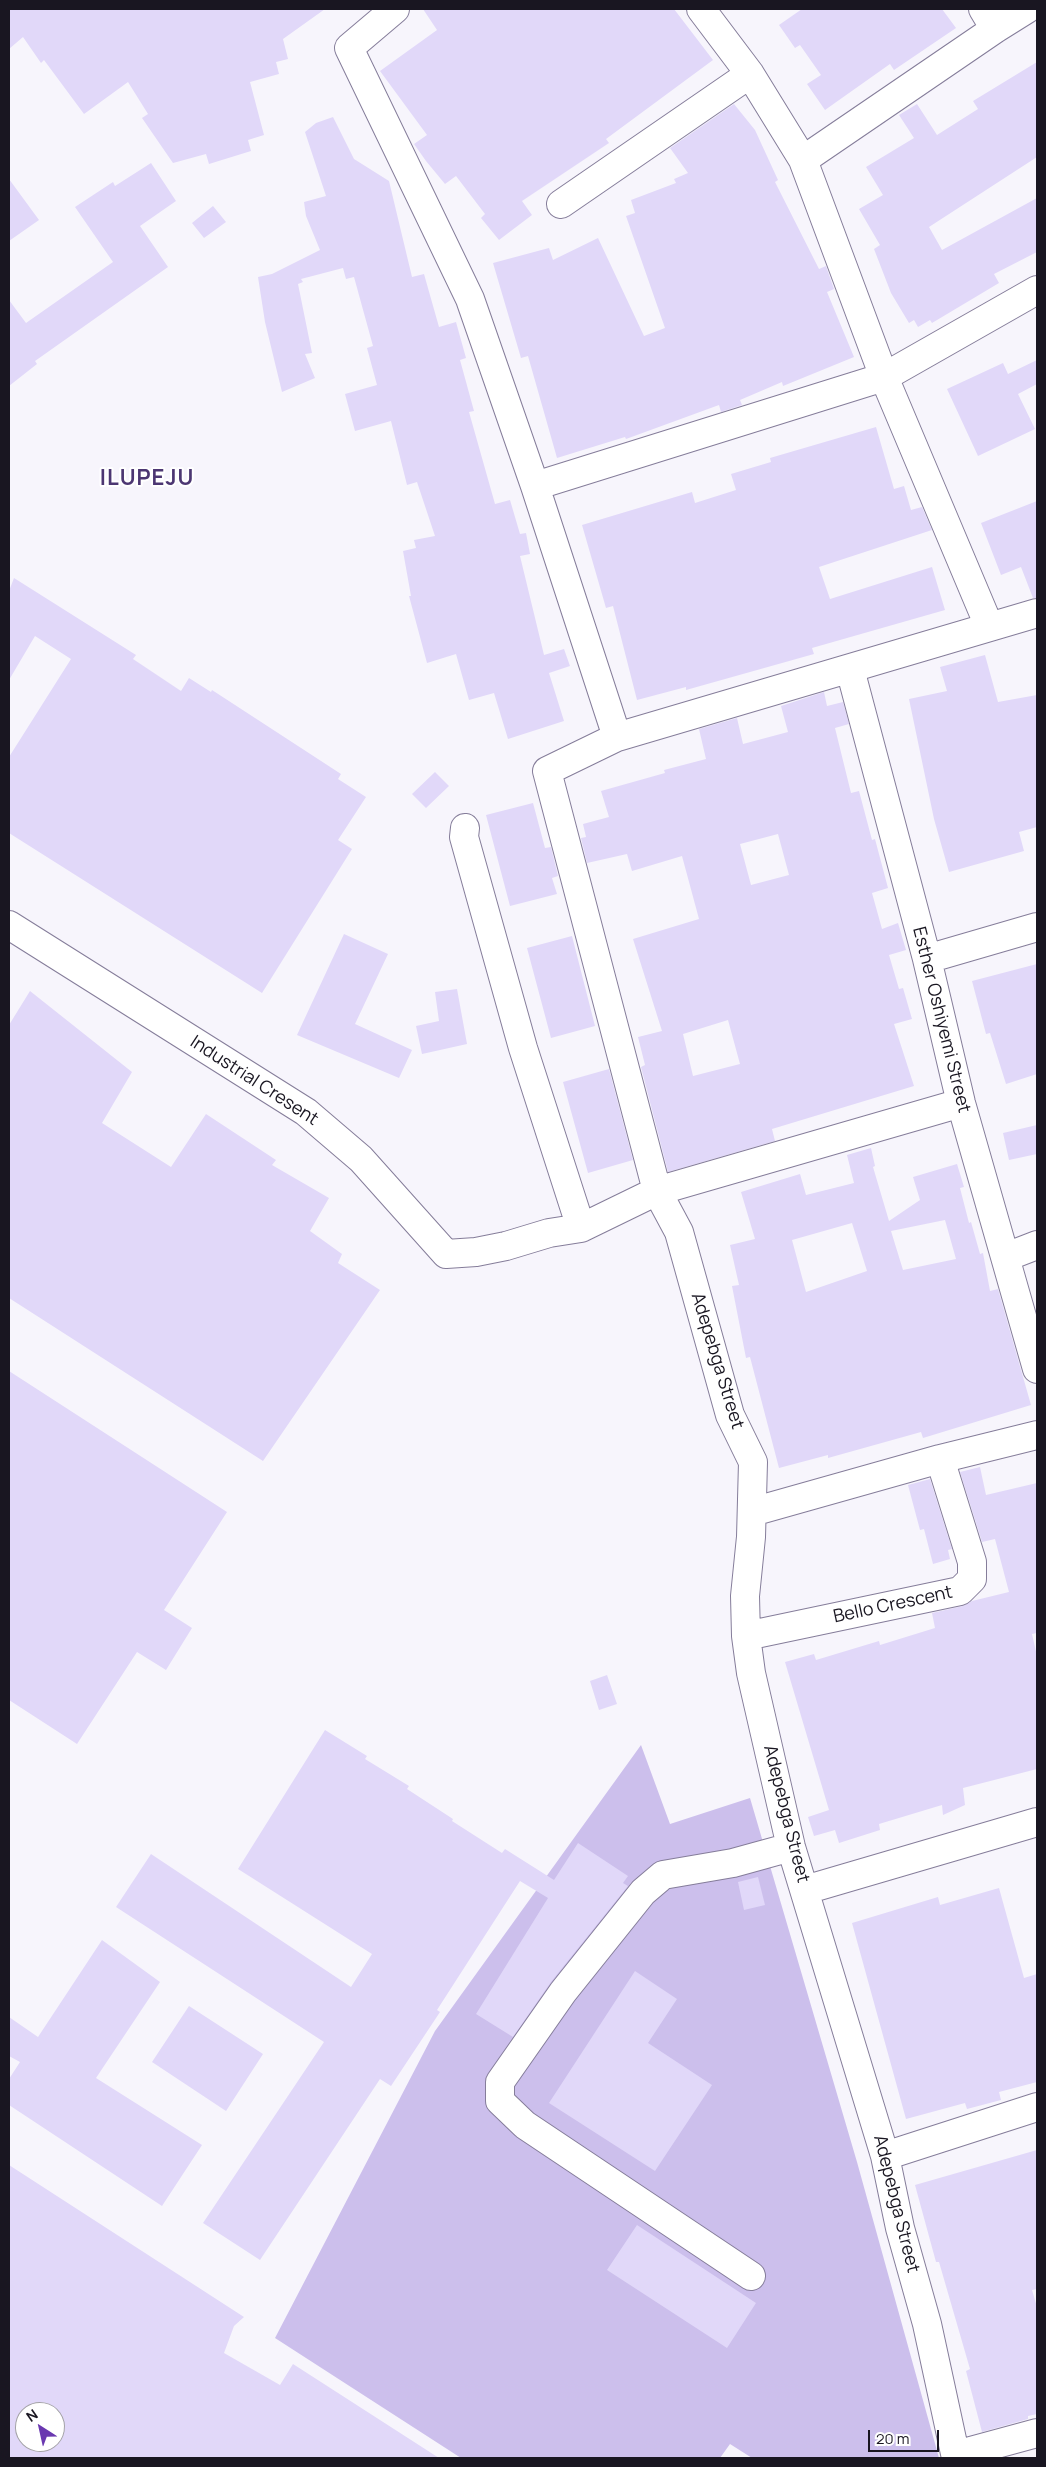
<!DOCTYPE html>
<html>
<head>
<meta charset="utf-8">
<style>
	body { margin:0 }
	#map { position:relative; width:1046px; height:2467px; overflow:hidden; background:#f7f5fc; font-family:Manrope,sans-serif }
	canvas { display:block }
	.frame { position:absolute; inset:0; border:10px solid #191621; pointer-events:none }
	.north { position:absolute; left:15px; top:2402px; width:50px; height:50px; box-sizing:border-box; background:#fff; border:1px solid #a3a2a6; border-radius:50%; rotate:325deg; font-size:14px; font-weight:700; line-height:20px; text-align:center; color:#191621 }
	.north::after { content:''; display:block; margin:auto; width:18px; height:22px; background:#6a39b0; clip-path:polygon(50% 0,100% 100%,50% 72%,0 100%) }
	.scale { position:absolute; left:868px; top:2430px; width:71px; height:22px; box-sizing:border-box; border:2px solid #191621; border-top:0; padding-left:6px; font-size:15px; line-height:18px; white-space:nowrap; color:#191621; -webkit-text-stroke:4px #fff; paint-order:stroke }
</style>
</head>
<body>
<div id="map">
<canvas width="1046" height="2467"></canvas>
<div class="frame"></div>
<div class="north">N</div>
<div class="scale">20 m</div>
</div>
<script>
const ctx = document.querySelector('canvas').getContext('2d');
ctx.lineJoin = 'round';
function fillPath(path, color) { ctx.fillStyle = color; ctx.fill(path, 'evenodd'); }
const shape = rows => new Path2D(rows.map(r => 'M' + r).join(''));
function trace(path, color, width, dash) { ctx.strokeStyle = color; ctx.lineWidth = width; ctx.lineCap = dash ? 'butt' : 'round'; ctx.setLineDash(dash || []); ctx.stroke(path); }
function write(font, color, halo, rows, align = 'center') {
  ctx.font = font + ' Manrope,sans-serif'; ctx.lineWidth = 4; ctx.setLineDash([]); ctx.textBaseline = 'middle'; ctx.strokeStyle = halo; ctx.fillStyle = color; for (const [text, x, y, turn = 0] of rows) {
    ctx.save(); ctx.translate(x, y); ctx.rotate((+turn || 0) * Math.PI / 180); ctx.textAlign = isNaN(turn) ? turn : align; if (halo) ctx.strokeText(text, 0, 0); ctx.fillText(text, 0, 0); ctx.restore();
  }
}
const green = shape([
	[641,1745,670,1824,750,1798,857,2162,939,2458,752,2458,730,2444,720,2458,461,2458,275,2338,435,2031]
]);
const building = shape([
	[9,9,325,9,283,39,288,59,276,62,279,74,250,82,264,135,248,140,251,151,209,164,206,154,173,163,142,118,148,114,128,82,84,114,44,60,41,63,23,37,9,49],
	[423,9,674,9,713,60,606,139,609,143,522,201,532,215,499,240,481,218,485,214,456,176,445,184,426,161,414,144,427,135,380,71,437,30],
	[802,9,942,9,956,28,894,70,890,64,825,110,807,84,821,75,800,45,795,48,779,25],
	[1037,62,1037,157,929,227,942,250,1037,198,1037,252,994,274,999,283,932,323,930,320,918,327,914,320,909,323,891,293,874,249,880,245,859,209,883,195,866,167,914,138,899,115,917,104,937,135,978,109,973,101],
	[734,104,755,130,778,180,775,182,819,269,826,266,834,289,827,292,854,357,783,386,782,382,740,400,742,405,721,412,719,405,626,439,625,437,557,458,528,356,521,358,493,263,549,248,553,260,598,238,644,336,665,328,626,216,635,213,631,200,676,183,674,179,688,173,670,148],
	[333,117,354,159,389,181,412,277,424,274,439,327,456,322,466,358,460,360,474,411,469,412,495,504,510,500,520,534,526,533,530,554,520,556,544,655,564,649,570,666,549,673,564,721,508,739,494,693,469,700,456,654,427,663,409,596,411,596,403,551,416,548,414,540,435,536,417,482,407,485,391,421,355,431,345,394,377,385,367,348,373,346,354,277,346,279,343,268,301,279,303,282,298,284,312,353,305,354,315,378,282,392,265,322,258,277,272,274,320,250,306,216,304,202,326,196,305,132,316,123],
	[151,163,176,201,140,226,168,267,35,361,37,364,9,386,9,300,26,323,113,262,75,207,113,182,115,186],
	[9,179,39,220,9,241],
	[213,206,226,222,204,238,192,223],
	[1037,360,1037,384,1018,394,1035,429,978,456,947,389,1003,363,1008,374],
	[876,427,894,489,904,486,911,510,922,507,932,530,819,567,830,599,932,567,945,610,812,648,814,654,686,690,686,687,637,700,613,606,606,608,582,525,692,492,695,503,736,490,731,474,771,462,770,458],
	[1037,501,1037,598,1033,598,1021,567,1001,575,981,523],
	[14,578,136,655,133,659,181,691,189,678,211,692,212,690,341,774,338,779,366,797,338,840,352,849,262,993,9,833,9,757,71,659,35,636,9,680,9,591],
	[985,655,998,702,1037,695,1037,827,1019,832,1024,851,949,872,934,819,909,699,947,691,940,667],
	[824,692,827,706,843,702,849,724,835,728,851,793,859,791,872,840,875,839,888,888,872,893,882,929,898,923,906,950,889,955,899,989,903,988,912,1019,894,1024,914,1086,772,1129,775,1141,668,1172,641,1067,645,1065,638,1037,662,1031,633,939,699,919,682,856,632,871,627,854,587,863,581,838,586,837,583,824,609,817,601,791,665,773,664,770,706,759,699,729,737,718,743,744,788,732,781,706],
	[778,834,789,875,751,885,740,844],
	[728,1020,740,1064,693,1076,683,1034],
	[435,772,449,786,426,808,412,794],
	[533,803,545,848,551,847,558,876,552,878,557,894,510,906,486,815],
	[344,934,388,954,355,1024,412,1050,399,1078,297,1035],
	[572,936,595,1026,551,1038,527,948],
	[1037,964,1037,1074,1006,1084,990,1033,986,1034,972,981],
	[457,989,467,1044,422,1054,416,1026,439,1021,435,992],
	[30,991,132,1072,102,1123,171,1167,206,1114,276,1160,272,1165,329,1198,310,1231,342,1254,338,1263,380,1290,263,1461,9,1298,9,1025],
	[609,1069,633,1160,588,1173,563,1082],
	[1037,1125,1037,1154,1009,1160,1003,1133],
	[871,1148,875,1166,873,1167,889,1221,920,1200,913,1177,957,1164,964,1187,960,1188,969,1223,971,1222,980,1254,983,1253,990,1291,998,1289,1031,1405,923,1438,921,1432,828,1458,828,1455,779,1468,750,1357,746,1358,732,1286,739,1285,730,1245,755,1239,741,1192,800,1174,806,1195,854,1183,847,1155],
	[945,1220,956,1259,903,1270,891,1231],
	[852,1223,867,1271,806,1292,792,1240],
	[9,1371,227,1512,164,1610,192,1628,166,1670,137,1652,77,1744,9,1700],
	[980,1467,986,1495,1037,1483,1037,1633,1032,1634,1037,1656,1037,1769,963,1788,965,1805,943,1815,942,1805,879,1824,880,1830,839,1843,835,1830,814,1836,808,1817,829,1810,785,1662,814,1654,816,1660,879,1641,880,1645,935,1628,932,1613,963,1606,972,1601,1009,1592,995,1539,982,1542,960,1472],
	[930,1479,952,1549,948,1550,950,1559,933,1564,924,1529,920,1530,908,1485],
	[607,1675,617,1704,599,1710,590,1681],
	[325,1730,367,1756,365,1759,409,1786,407,1789,453,1819,452,1821,502,1853,505,1849,554,1880,578,1843,628,1876,623,1883,628,1886,551,1982,513,2037,476,2014,548,1898,520,1881,437,2010,440,2012,391,2086,380,2079,260,2260,203,2223,324,2042,116,1907,151,1854,351,1987,372,1954,238,1869],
	[758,1877,765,1905,744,1910,738,1882],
	[999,1888,1024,1978,1037,1974,1037,2082,999,2092,1001,2100,967,2109,965,2103,906,2119,852,1923,938,1897,940,1905],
	[102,1940,160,1982,96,2078,202,2145,162,2206,9,2105,9,2079,20,2062,9,2056,9,2017,38,2037],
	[635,1971,677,1999,648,2043,712,2085,655,2171,549,2103],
	[189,2006,263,2054,226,2111,152,2062],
	[1037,2150,1037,2289,1032,2290,1037,2307,1037,2414,1028,2416,1028,2419,982,2432,966,2371,970,2369,939,2262,936,2262,915,2185],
	[9,2165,244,2317,234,2326,224,2353,280,2385,293,2364,439,2458,9,2458],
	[25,2412,55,2412,55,2442,25,2442],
	[637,2225,756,2303,727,2348,607,2270]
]);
const minor = shape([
	[395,9,349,48,470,299,535,486,617,737],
	[701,9,750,74,803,160,884,377,989,626],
	[983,9,995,29],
	[803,160,995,29,1027,9],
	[561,204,750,74],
	[535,486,884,377,1037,290],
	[850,669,927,959,961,1103,1037,1369],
	[465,828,464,837,523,1048,581,1228],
	[9,925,306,1112,361,1159,446,1254,476,1252,506,1246,549,1233,581,1228,657,1191,679,1232,730,1415,753,1462,751,1537,745,1596,746,1636,751,1673,791,1847,885,2156,900,2228,927,2324,956,2458],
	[927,959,1037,927],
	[961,1103,657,1191,547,771,617,737,1037,613],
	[1006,1257,1037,1245],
	[752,1512,940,1459,1037,1435],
	[746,1636,960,1591,972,1579,972,1562,940,1459],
	[805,1890,1037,1822],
	[885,2156,1037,2107],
	[751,2276,525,2125,500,2101,500,2082,563,1992,643,1892,663,1875,733,1863,791,1847],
	[956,2455,1037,2433]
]);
const streetNames = [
	["Esther Oshiyemi Street",941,1020,76],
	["Industrial Cresent",254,1081,33],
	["Adepebga Street",717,1361,73],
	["Bello Crescent",893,1605,-12],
	["Adepebga Street",786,1814,76],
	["Adepebga Street",896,2204,76]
];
const districtNames = [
	["ILUPEJU",147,479]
];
fillPath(green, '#ccbfec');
fillPath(building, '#e1d8f9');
trace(minor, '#857d9a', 30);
trace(minor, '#fff', 28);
write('18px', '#191621', '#fff', streetNames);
ctx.letterSpacing = '1px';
write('bold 22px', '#4c3672', '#fff', districtNames);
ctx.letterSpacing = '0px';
</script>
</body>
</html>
